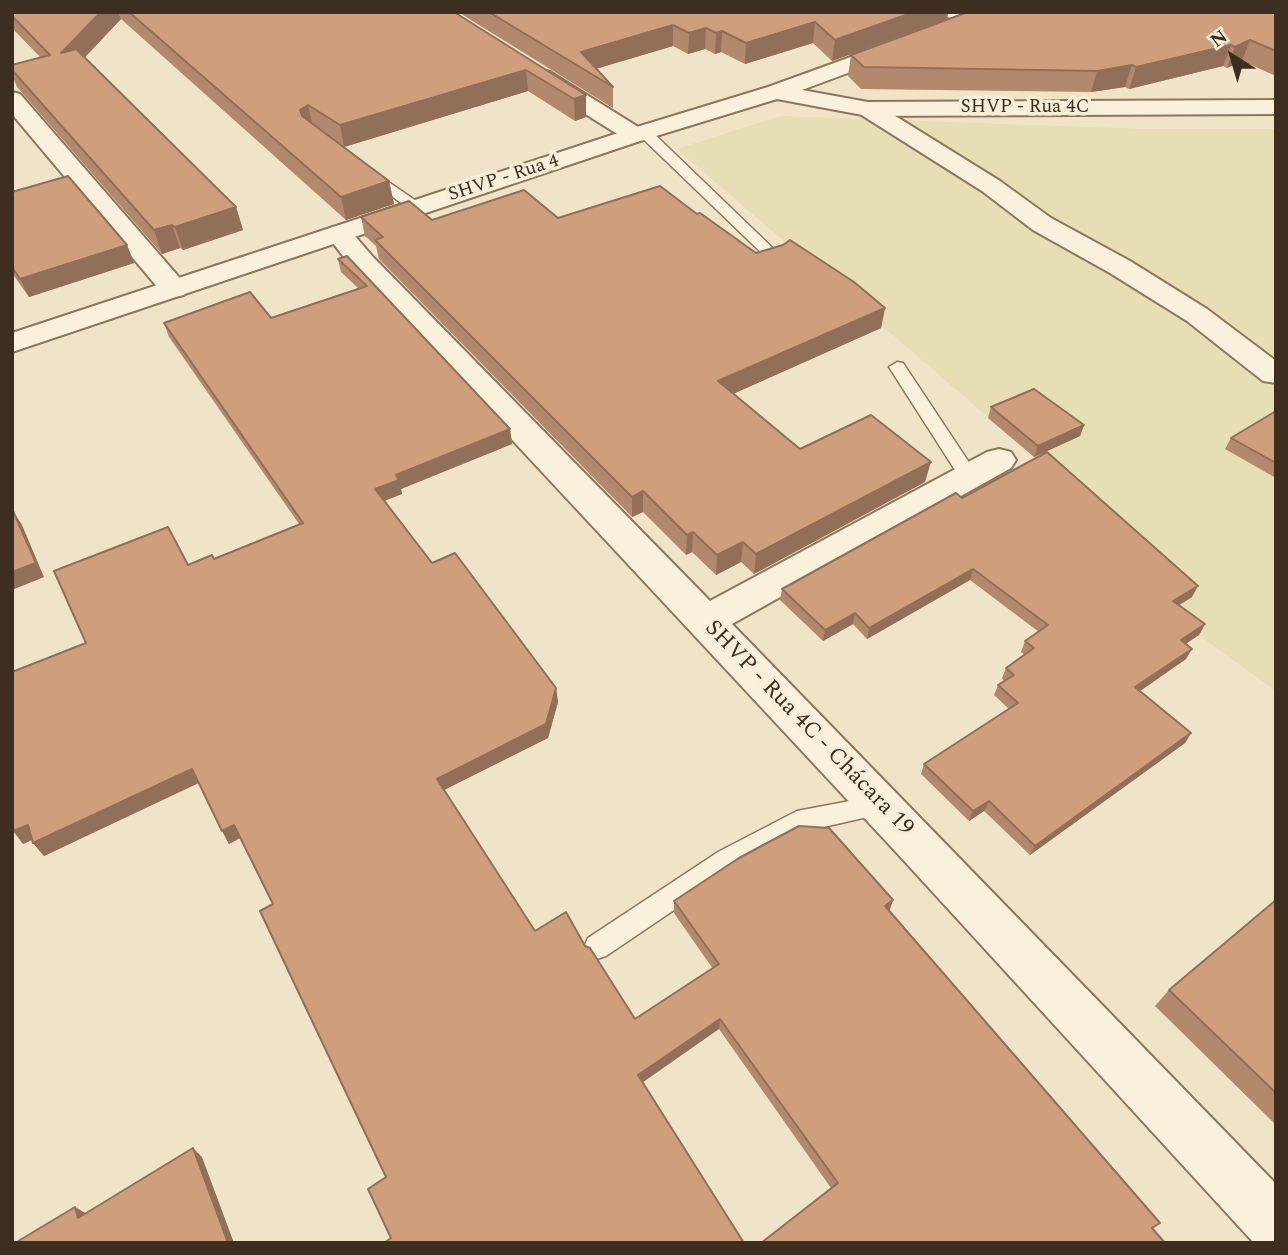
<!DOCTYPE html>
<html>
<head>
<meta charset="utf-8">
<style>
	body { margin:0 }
	#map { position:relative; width:1288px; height:1255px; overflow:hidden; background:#f0e4c8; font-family:Spectral,serif }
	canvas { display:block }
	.frame { position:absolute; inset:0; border:14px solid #3d2e20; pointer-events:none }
	.north { position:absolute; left:1197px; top:21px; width:70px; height:70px; -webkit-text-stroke:5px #f7eed8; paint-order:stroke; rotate:323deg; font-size:19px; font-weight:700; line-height:28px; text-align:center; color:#3d2e20 }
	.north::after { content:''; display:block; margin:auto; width:24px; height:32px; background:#3d2e20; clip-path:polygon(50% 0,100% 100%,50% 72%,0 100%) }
</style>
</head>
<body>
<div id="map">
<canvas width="1288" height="1255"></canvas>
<div class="frame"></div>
<div class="north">N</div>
</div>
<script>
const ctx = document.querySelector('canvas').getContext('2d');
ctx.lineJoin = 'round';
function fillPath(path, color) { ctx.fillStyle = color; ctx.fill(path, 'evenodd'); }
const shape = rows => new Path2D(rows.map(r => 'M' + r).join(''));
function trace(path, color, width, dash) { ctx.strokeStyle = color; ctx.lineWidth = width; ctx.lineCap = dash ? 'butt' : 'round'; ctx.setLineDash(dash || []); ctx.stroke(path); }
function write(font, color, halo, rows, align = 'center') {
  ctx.font = font + ' Spectral,serif'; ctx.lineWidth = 7; ctx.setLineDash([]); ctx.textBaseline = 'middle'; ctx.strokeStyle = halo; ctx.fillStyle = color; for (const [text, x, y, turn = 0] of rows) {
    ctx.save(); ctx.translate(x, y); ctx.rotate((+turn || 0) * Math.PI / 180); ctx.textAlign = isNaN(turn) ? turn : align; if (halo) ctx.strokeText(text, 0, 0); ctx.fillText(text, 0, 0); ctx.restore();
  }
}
const farmland = shape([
	[780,116,1145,129,1276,129,1276,691,1167,612,1191,592,677,149]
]);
const service = shape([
	[644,128,649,129,781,256,783,259,781,262,771,262,639,135,638,132,644,128],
	[368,168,422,205,422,211,412,211,363,175,361,172,368,168],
	[897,362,903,363,976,473,978,477,976,481,962,481,889,367,897,362],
	[881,795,889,798,893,805,889,812,802,832,736,868,606,956,597,959,588,956,584,947,588,938,718,852,797,811,881,795]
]);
const minor = shape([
	[942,12,970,12,981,20,978,24,971,26,945,16,942,12],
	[542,70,550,72,643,130,647,135,643,140,635,142,627,140,534,82,531,77,534,72,542,70],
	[12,92,20,94,184,283,188,289,184,295,174,297,164,295,12,114,12,92],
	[868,102,876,104,1000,181,1051,218,1130,261,1207,309,1276,361,1276,383,1263,381,1187,321,1110,273,1033,230,982,191,860,114,857,109,860,104,868,102],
	[339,226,348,228,373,257,710,601,987,452,999,449,1011,452,1016,460,1011,468,732,624,1276,1184,1276,1243,1254,1243,896,852,353,269,326,234,330,228,339,226]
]);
const tertiary = shape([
	[975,12,1004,12,1001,16,802,90,868,102,1276,100,1276,114,868,116,777,99,643,140,12,352,12,333,627,130,768,87,975,12]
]);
const wall = shape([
	[12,12,454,12,586,95,586,117,575,121,528,91,344,147,389,181,394,204,346,220,121,19,85,57,236,207,243,230,183,250,180,248,162,254,17,87,12,75,12,65,41,58,12,28],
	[458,12,948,12,947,19,832,61,813,43,745,64,721,52,715,54,705,49,688,54,673,46,596,69,613,87,613,108],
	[1276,12,1276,76,1242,61,1227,68,1223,66,1129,89,1125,87,1091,92,861,89,848,76,851,55],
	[12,192,127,245,134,263,29,297,12,273],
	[697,214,756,253,885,308,881,328,733,394,800,449,925,482,754,574,741,562,716,575,692,552,686,555,643,512,632,517,379,259,376,246,365,236,361,217,432,220],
	[347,256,510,429,512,444,401,489,402,494,385,500,432,563,556,688,558,702,548,738,444,790,535,931,585,946,635,1019,713,969,674,913,674,901,893,900,889,911,1160,1223,831,1188,719,1029,391,1238,386,1177,273,904,240,838,229,844,199,783,44,856,33,843,32,840,23,844,86,643,188,565,214,559,299,524,169,337,164,323,271,318,359,289,341,272,338,259],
	[991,407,1084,425,1080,436,1034,457,988,418],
	[1276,411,1276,478,1225,449,1231,438],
	[962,498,1192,597,1179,605,1205,624,1199,635,1185,644,1186,659,1140,691,1191,733,1185,743,1030,855,984,811,969,821,921,774,924,764,1009,709,994,695,998,685,1004,681,1002,678,1006,668,1024,654,1021,652,1025,641,1039,632,970,580,867,639,853,624,823,641,780,600,782,589],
	[1276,900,1276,1125,1155,1006,1169,990]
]);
const shadedWall = shape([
	[101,12,118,12,121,19,69,74,61,53],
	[914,12,948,12,947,19,832,61,835,40],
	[815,22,813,43,745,64,746,43],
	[673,25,673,46,588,71,581,52],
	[706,28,705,49,688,54,689,33],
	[722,31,721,52,715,54,716,33],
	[1250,40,1242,61,1227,68,1235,47],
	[1231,45,1223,66,1129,89,1136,67],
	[1132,65,1125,87,1091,92,1097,71],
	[526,70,528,91,344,147,340,125],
	[586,95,586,117,575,121,574,99],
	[308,105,313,127,306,132,300,110],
	[389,181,394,204,346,220,341,197],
	[236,207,243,230,183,250,175,227],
	[172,225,180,248,162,254,154,230],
	[127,245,134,263,29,297,20,279],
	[885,308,881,328,717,401,718,381],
	[1084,425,1080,436,1034,457,1038,446],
	[510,429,512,444,401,489,402,494,379,503,375,489,396,475],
	[931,462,925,482,754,574,756,554],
	[643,491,643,512,632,517,632,497],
	[13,511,22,525,44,577,12,590],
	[693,532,692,552,686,555,687,535],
	[743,542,741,562,716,575,717,555],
	[973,569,970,580,867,639,869,628],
	[1198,586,1192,597,1168,612,1173,601],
	[855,613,853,624,823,641,825,630],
	[1205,624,1199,635,1175,651,1181,640],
	[1192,649,1186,659,1130,698,1135,687],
	[556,688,558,702,548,738,440,792,437,779],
	[1191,733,1185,743,1030,855,1035,846],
	[192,769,200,782,44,856,33,843],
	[989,801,984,811,969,821,973,811],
	[28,825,38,837,23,844,13,831],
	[234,825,240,838,229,844,222,831],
	[893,900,889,912,885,906],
	[720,1019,719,1029,639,1085,638,1075],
	[193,1148,202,1157,234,1243,228,1243],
	[75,1207,87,1214,78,1218]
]);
const building = shape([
	[12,12,101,12,61,53,76,49,236,207,175,227,172,225,154,230,12,70,12,65,50,55,12,16,12,12],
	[129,12,454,12,586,95,574,99,526,70,340,125,308,105,300,110,302,116,389,181,341,197,129,12],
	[489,12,914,12,835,40,815,22,746,43,722,31,716,33,706,28,689,33,673,25,581,52,613,87,489,12],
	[968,12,1276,12,1276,51,1250,40,1235,47,1231,45,1136,67,1132,65,1097,71,864,67,851,55,968,12],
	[68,176,127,245,20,279,12,267,12,192,68,176],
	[660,186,697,214,700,213,756,253,783,245,790,240,854,282,885,308,718,381,800,449,871,415,931,462,756,554,743,542,717,555,693,532,687,535,643,491,632,497,375,240,383,237,361,217,409,201,432,220,524,190,558,218,660,186],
	[347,256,510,429,396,475,399,480,375,489,432,563,455,553,556,688,546,724,437,779,535,931,566,912,585,946,590,948,635,1019,719,964,674,901,739,858,799,826,829,828,893,900,885,906,1160,1223,1152,1228,1165,1243,761,1243,838,1183,720,1019,638,1075,744,1243,384,1243,391,1238,368,1189,386,1177,260,911,273,904,234,825,222,831,192,769,33,843,28,825,13,831,12,672,86,643,54,571,168,527,188,565,212,555,214,559,303,523,164,323,250,292,271,318,367,286,338,259,347,256],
	[1034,389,1084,425,1038,446,991,407,1034,389],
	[1276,411,1276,463,1231,438,1276,411],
	[1047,452,1198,586,1173,601,1205,624,1181,640,1192,649,1135,687,1191,733,1035,846,989,801,973,811,924,764,1018,703,998,685,1014,675,1006,668,1034,648,1025,641,1048,625,973,569,869,628,855,613,825,630,782,589,956,493,962,498,1047,452],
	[12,511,13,511,36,563,12,572,12,511],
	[1276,900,1276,1093,1169,990,1276,900],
	[193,1148,228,1243,15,1243,75,1207,78,1218,193,1148]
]);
const farStreetnames = [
	["SHVP - Rua 4C",1025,108],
	["SHVP - Rua 4",504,179,-18]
];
const streetNames = [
	["SHVP - Rua 4C - Chácara 19",808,729,46]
];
fillPath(farmland, '#e6deb5');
trace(service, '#8d765c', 3);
trace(minor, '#8d765c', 4);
trace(tertiary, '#8d765c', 4);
fillPath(service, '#faf1dc');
fillPath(minor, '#faf1dc');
fillPath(tertiary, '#faf1dc');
fillPath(wall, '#b2896c');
fillPath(shadedWall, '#916f58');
fillPath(building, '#cf9f7d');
trace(building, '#916f58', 2);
write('19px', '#3d2e20', '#f7eed8', farStreetnames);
write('23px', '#3d2e20', '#f7eed8', streetNames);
</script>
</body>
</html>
